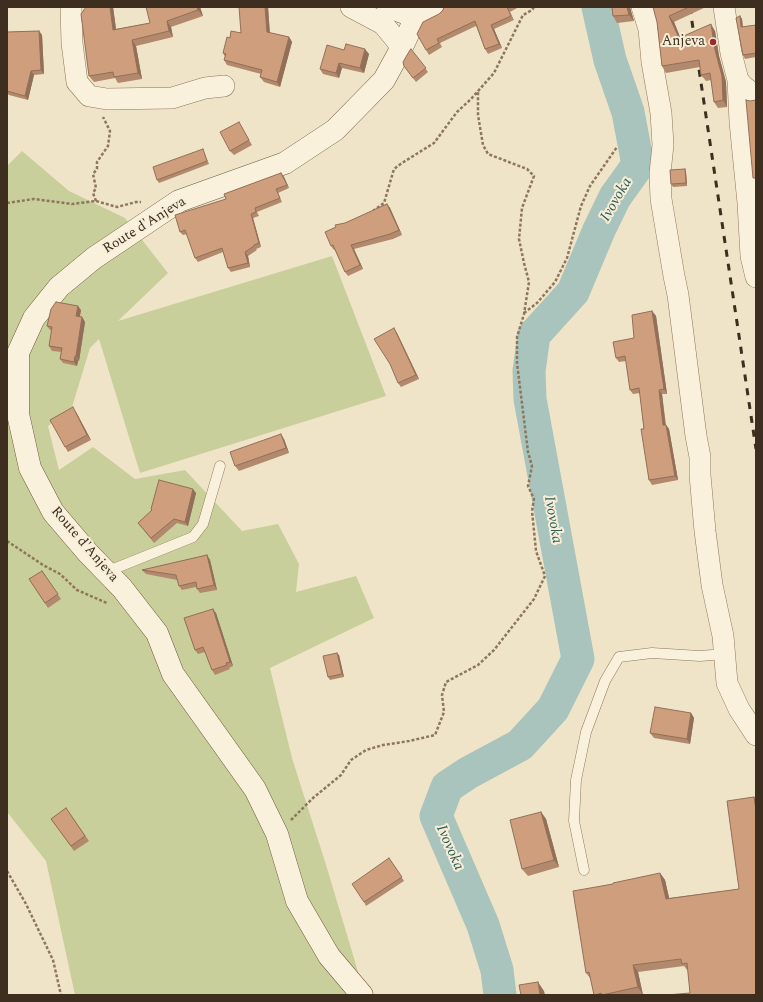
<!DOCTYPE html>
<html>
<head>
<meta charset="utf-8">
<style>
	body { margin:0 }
	#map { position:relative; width:763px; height:1002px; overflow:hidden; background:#f0e4c8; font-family:Spectral,serif }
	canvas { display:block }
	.frame { position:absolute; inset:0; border:8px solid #3d2e20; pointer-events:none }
</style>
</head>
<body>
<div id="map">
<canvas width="763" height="1002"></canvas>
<div class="frame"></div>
</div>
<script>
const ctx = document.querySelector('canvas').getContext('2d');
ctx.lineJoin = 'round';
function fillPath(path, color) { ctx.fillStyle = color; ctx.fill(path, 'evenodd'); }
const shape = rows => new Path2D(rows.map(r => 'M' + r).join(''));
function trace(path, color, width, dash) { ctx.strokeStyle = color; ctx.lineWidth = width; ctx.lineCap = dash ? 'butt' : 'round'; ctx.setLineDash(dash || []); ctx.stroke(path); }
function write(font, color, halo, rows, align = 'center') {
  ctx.font = font + ' Spectral,serif'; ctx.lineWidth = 4; ctx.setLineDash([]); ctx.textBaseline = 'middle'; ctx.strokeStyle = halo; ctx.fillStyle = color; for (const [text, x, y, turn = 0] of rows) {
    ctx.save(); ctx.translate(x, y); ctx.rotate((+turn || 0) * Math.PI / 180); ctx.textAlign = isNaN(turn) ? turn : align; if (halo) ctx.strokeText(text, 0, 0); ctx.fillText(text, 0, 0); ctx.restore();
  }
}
const green = shape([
	[22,151,69,191,125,218,168,273,118,321,332,256,386,396,140,473,99,339,90,348,72,407,48,426,59,470,93,447,135,479,185,470,242,531,278,524,299,564,296,592,356,576,374,618,270,668,292,758,327,868,365,995,75,995,46,861,7,812,7,166]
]);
const river = shape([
	[500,995,497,970,483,925,436,816,447,787,468,773,520,745,553,709,578,659,530,399,529,371,534,335,573,292,599,230,615,197,638,165,628,112,610,60,598,7]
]);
const path = shape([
	[96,201,93,193,96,188,93,174,97,169,97,162,108,146,110,131,103,117],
	[7,203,34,199,72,204,96,201,117,207,136,202,141,202],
	[373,211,384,203,394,169,402,163,434,143,457,112,471,99,494,73,523,15,532,10,534,7],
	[524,313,537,303,555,282,567,258,581,206,590,186,617,147],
	[7,541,43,565,60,574,77,590,107,603],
	[291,820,313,798,341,775,351,760,366,750,383,745,409,741,435,735,444,712,442,695,446,682,478,665,494,650,534,599,545,576,536,551,532,511,534,499,528,486,532,466,528,452,517,363,517,337,524,314,529,282,524,263,519,239,522,208,534,176,527,169,488,154,483,145,478,115,478,90],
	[7,871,26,904,53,960,61,995]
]);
const lane = shape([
	[106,572,193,537,203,524,220,466],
	[584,870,574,821,576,780,586,732,605,681,619,657,652,653,700,656,724,654]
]);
const street = shape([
	[71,7,72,43,77,82,89,96,107,99,172,98,205,88,224,86],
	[351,7,383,24,397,41,401,50],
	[642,7,649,29,652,62,661,113,663,145,660,173,661,199,674,276,678,295,696,436,700,457,700,475,705,531,712,585,723,636,727,683,739,709,756,735],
	[724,7,731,53,738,80,743,86,756,96],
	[738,80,740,122,748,203,751,256,756,277]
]);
const secondary = shape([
	[388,7,416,17],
	[362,995,329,956,297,901,277,834,255,789,173,674,157,633,122,588,88,553,53,512,30,468,18,414,18,353,34,318,59,287,94,258,179,201,285,163,335,130,384,80,402,47,416,17,436,7]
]);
const rail = shape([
	[690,7,695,43],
	[697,56,756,449]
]);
const wall = shape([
	[113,7,116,29,150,23,200,7,203,16,171,27,173,37,136,46,142,79,118,83,115,78,94,82,89,76],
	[268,7,270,33,289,37,292,42,280,87,264,82,260,77,261,74,227,65,224,60,225,57,223,53,230,38,241,33],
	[444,7,519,7,510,12,514,20,494,29,502,48,488,54,485,49,476,26,440,43,442,47,429,55,426,50,439,14,443,10],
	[612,7,630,7,631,11,634,21,617,23,613,16],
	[653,7,706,7,674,22,680,37,715,31,719,56,726,82,727,107,718,108,714,102,711,80,706,81,701,75,700,67,666,73,662,66,657,22],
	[740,16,742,19,743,27,756,25,756,57,745,59,743,55],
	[39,31,42,35,44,74,34,75,28,100,9,95,7,93,7,32],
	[411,49,428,72,416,82,404,66],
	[344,50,369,54,364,73,342,68,339,78,323,74,320,69],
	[239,122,252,145,234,155,230,151],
	[204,152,209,164,159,183,157,180],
	[685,169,686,172,687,186,673,187,671,184],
	[281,173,284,177,289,188,278,193,282,202,257,212,259,216,253,218,261,247,256,249,257,250,248,256,250,267,231,272,228,268,223,252,198,262,195,258,187,234,183,235,180,232,226,199],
	[387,204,390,208,402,235,393,239,354,249,363,269,348,276,345,272,335,250,334,250,331,246,345,223],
	[81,310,80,316,82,317,85,322,79,361,78,361,77,366,63,363,60,359,62,352,52,351,49,346,52,331,50,330,47,326],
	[652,311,656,316,667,394,662,394,666,425,669,429,678,480,652,485,649,480,640,393,633,394,630,390,626,361,619,362,616,358,634,338],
	[397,333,419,379,401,387,398,383],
	[76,412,91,440,68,452,65,447],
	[284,439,289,453,239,471,235,466],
	[196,493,188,526,177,523,154,543,138,523,152,510,151,509],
	[207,555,210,560,217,590,200,593,197,589,196,587,182,590,179,586,177,580,146,574,142,570],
	[42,571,61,599,48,608,29,579],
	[216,613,233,666,229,668,230,669,215,675,212,670,205,652,198,654,195,650],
	[339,655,344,677,330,680,328,677],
	[691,713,694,718,690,744,654,738,650,733],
	[754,797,756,800,756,995,690,993,688,971,684,966,638,972,643,995,594,995,591,979,586,973,613,884,660,873,665,880,669,898,739,889],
	[66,808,89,841,74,851,51,819],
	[541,812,546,819,559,867,528,876,522,869],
	[389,858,404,881,366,906,364,902]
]);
const shadedWall = shape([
	[110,7,113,7,117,36,113,30],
	[197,7,200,7,203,16,198,10],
	[265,7,268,7,270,37,267,32],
	[627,7,630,7,631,11,634,21,629,15],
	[669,16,674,22,683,44,679,38],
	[740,16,742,19,743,30,741,27],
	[167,21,171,27,173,37,169,31],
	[711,24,715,31,719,56,726,82,727,107,723,100],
	[491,25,494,29,502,48,499,44],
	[39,31,42,35,44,74,41,70],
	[289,37,292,42,280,87,277,82],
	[132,40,136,46,142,79,138,73],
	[365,49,369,54,364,73,360,68],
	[339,63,342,68,339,78,336,73],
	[31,71,34,75,28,100,25,96],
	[685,169,686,172,687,186,686,183],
	[281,173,284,177,289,188,287,185],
	[387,204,390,208,402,235,399,230],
	[251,214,253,218,261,247,259,243],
	[351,245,354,249,363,269,360,265],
	[245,252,248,256,250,267,248,263],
	[78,306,81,310,79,320,76,316],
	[652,311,656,316,667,394,664,389],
	[82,317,85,322,79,361,76,356],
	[394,328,397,333,419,379,416,375],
	[75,356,78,361,77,366,74,362],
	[659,390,662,394,666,430,663,425],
	[73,407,76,412,91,440,87,435],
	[666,425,669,429,678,480,675,476],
	[281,434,284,439,289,453,286,448],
	[193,489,196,493,188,526,185,522],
	[207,555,210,560,217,590,214,585],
	[213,609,216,613,233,666,230,662],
	[337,653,339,655,344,677,342,674],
	[691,713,694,718,690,744,687,739],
	[754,797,756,800,756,810],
	[541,812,546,819,559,867,554,860],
	[660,873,665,880,671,906,666,899],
	[633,965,638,972,643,995,638,987],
	[538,982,544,991,545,995,540,995]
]);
const building = shape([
	[86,7,110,7,113,30,150,23,146,7,197,7,198,10,167,21,169,31,132,40,138,73,114,77,113,72,89,76,81,14,86,7],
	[239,7,265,7,267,32,289,37,277,82,260,77,262,70,224,60,226,54,223,53,227,37,230,38,231,31,241,33,239,7],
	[444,7,507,7,511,16,491,25,499,44,485,49,475,21,437,39,439,43,426,50,417,34,423,22,439,14,443,10,444,7],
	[612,7,627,7,629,15,613,16,612,7],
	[653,7,689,7,669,16,679,38,711,24,715,50,722,76,723,100,714,102,710,73,701,75,699,60,662,66,657,22,653,7],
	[740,16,741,27,756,25,756,53,743,55,736,18,740,16],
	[39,31,41,70,31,71,25,96,7,91,7,32,39,31],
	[346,44,365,49,360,68,339,63,336,73,320,69,327,45,344,50,346,44],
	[411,49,426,68,413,78,404,66,403,62,410,50,411,49],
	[746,100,750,101,756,100,756,178,753,178,746,100],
	[239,122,249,140,230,151,220,132,239,122],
	[203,149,207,161,157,180,153,167,203,149],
	[685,169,686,183,671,184,670,170,685,169],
	[281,173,287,185,276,189,280,198,255,208,256,212,251,214,259,243,254,245,254,246,245,252,248,263,228,268,222,248,195,258,185,230,180,232,175,215,226,199,224,194,281,173],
	[387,204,399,230,390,234,351,245,360,265,345,272,333,245,331,246,325,232,336,227,335,225,345,223,387,204],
	[56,302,78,306,76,316,82,317,76,356,75,356,74,362,60,359,62,348,49,346,52,327,47,326,51,309,56,302],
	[652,311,664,389,659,390,663,425,666,425,675,476,649,480,641,429,644,429,639,388,630,390,625,356,616,358,613,342,634,338,632,315,652,311],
	[394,328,416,375,398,383,390,364,374,339,394,328],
	[73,407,87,435,65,447,50,420,73,407],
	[281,434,286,448,235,466,230,452,281,434],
	[159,480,193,489,185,522,174,519,151,538,138,523,152,510,151,509,159,480],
	[207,555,214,585,197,589,196,582,179,586,176,575,142,570,207,555],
	[42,571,58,594,45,603,29,579,42,571],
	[213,609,230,662,226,663,227,665,212,670,203,647,195,650,184,618,213,609],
	[337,653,342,674,328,677,323,656,337,653],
	[655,707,691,713,687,739,650,733,655,707],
	[754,797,756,810,756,995,667,995,690,993,687,963,682,964,681,959,633,965,638,987,602,995,601,993,596,995,594,995,589,972,586,973,573,891,613,884,613,883,660,873,666,899,739,889,727,801,754,797],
	[66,808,85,836,71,846,51,819,66,808],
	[541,812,554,860,522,869,510,820,541,812],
	[389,858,402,877,364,902,352,884,389,858],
	[538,982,540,995,521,995,519,985,538,982]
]);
const markers = [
	[713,42,4,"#9e2a2b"]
];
const poiNames = [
	["Anjeva",705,42]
];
const streetNames = [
	["Route d'Anjeva",145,226,-32],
	["Route d'Anjeva",84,545,49]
];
const waterNames = [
	["Ivovoka",617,200,-60],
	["Ivovoka",552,520,80],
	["Ivovoka",449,848,66]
];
fillPath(green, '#c9cf9b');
trace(river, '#a9c4bc', 33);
trace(lane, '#8d765c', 11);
trace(street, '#8d765c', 22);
trace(secondary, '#6f573f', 23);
trace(path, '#8d765c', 2.5, [3, 2]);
trace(lane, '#faf1dc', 10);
trace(street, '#faf1dc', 21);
trace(secondary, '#faf1dc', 22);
trace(rail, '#3d2e20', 3, [7, 7]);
fillPath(wall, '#b2896c');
fillPath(shadedWall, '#916f58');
fillPath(building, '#cf9f7d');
trace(building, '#916f58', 1);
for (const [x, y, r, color] of markers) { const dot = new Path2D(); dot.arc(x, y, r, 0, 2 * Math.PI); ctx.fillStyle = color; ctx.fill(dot); trace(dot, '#f7eed8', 1.5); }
write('14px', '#3d2e20', '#f7eed8', poiNames, 'right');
write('14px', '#3d2e20', '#f7eed8', streetNames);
write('italic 15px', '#2f5d5a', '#f7eed8', waterNames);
</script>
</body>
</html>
